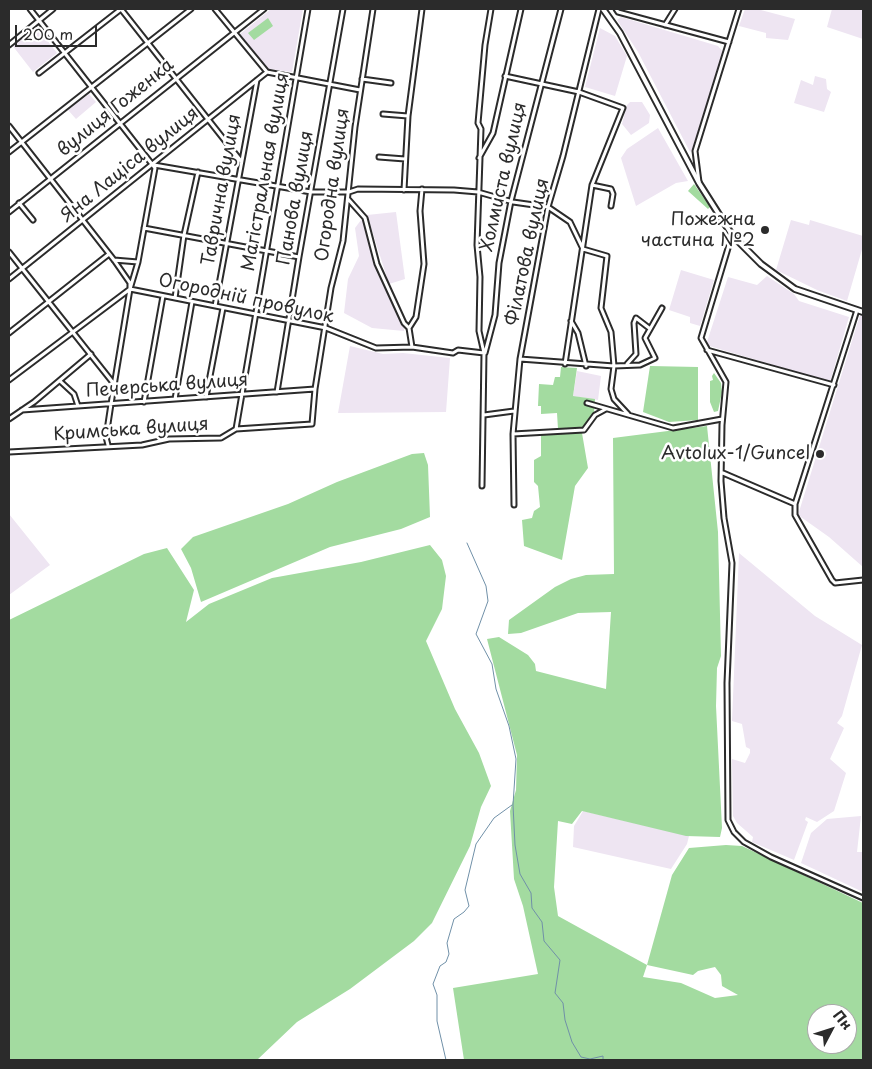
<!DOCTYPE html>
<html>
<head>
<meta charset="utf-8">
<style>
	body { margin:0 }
	#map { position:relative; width:872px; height:1069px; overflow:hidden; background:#fff; font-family:"Playpen Sans",sans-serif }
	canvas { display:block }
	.frame { position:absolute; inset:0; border:10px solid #2b2b2b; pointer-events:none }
	.north { position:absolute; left:807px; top:1004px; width:50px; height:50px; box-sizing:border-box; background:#fff; border:1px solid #aaa; border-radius:50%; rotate:50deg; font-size:14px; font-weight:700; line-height:20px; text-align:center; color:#2b2b2b }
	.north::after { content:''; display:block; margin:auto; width:18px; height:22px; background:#2b2b2b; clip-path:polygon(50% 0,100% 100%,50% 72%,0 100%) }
	.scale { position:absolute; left:15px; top:25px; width:82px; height:22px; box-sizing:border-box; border:2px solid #2b2b2b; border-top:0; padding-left:6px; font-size:15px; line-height:18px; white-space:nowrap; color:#2b2b2b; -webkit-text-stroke:4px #fff; paint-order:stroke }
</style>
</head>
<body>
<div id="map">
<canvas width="872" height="1069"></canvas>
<div class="frame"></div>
<div class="north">Пн</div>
<div class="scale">200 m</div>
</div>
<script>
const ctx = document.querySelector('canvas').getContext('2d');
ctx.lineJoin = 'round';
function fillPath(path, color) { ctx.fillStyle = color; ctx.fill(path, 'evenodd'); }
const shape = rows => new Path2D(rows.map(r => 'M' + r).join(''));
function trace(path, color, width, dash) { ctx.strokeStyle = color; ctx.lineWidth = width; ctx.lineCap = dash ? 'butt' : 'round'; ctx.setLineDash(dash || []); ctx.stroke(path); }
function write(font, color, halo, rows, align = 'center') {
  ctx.font = font + ' "Playpen Sans",sans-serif'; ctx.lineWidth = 5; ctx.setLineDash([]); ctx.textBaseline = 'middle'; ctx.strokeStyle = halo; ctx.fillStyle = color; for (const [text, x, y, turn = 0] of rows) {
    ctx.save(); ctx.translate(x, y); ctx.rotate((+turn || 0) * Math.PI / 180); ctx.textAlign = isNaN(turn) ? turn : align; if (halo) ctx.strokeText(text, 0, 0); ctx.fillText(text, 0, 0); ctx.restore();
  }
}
const built = shape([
	[271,9,303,9,292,72,268,69,240,34],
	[745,9,757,9,795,19,788,40,766,38,766,33,739,26],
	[832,9,863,9,863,39,827,27],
	[621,17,718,46,723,52,692,150,690,152,638,52,617,20],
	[36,26,57,53,33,72,12,45],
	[600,28,615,36,627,56,615,96,585,87],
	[815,76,826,79,827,89,831,92,824,112,794,103,801,80,813,85],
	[89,94,96,102,76,119,68,110],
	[630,102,642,102,650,115,649,123,631,135,622,124,627,105],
	[658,128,688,181,676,183,636,206,621,158,627,149],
	[396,212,405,279,389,284,367,215],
	[361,220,364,220,377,267,404,327,404,331,372,328,344,313,348,279,359,256,355,228],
	[791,220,809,225,810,220,863,236,863,246,847,301,817,290,776,270],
	[681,270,714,280,700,326,690,323,690,317,669,310],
	[767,276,794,294,799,301,849,317,830,382,706,345,728,277,757,285],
	[860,315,863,316,863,567,829,537,798,515],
	[350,346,383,354,403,353,450,358,446,412,338,413],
	[577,371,601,376,598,400,573,396],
	[9,514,50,565,9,595],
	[739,553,815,616,862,645,842,716,837,723,844,728,830,759,846,773,834,811,817,822,806,817,805,820,808,822,794,860,752,842,753,837,737,823,733,816,732,759,745,763,750,753,750,749,746,747,742,724,732,721],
	[583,811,689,836,687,844,671,869,573,847,574,826],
	[861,816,857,852,863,852,863,892,801,863,811,833,827,819]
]);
const green = shape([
	[268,18,273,26,254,40,248,33],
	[694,184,710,207,708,209,688,191],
	[650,366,698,367,698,420,669,422,643,412],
	[561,367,577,368,573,396,595,399,594,413,583,427,558,429,557,413,541,414,541,406,538,406,539,384,553,385,555,377,560,377],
	[714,373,721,383,722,392,718,411,714,412,710,402,710,381,713,380,712,376],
	[707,426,718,532,721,656,717,668,716,706,722,828,720,837,686,836,582,811,572,824,558,821,554,887,558,916,647,965,672,875,689,848,726,845,742,846,863,903,863,1060,464,1060,453,988,538,974,523,906,514,879,510,811,516,790,517,755,487,639,499,637,528,655,535,664,536,671,606,689,611,612,578,613,521,633,508,634,509,620,555,587,571,579,586,575,614,574,613,438],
	[647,965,693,975,698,971,715,967,721,975,722,986,738,995,715,998,681,983,643,977],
	[817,1014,847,1014,847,1044,817,1044],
	[582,433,588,468,575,486,562,560,524,546,522,520,532,518,534,511,540,507,538,486,534,482,534,460,541,456,541,435],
	[424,453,428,465,430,517,401,529,330,547,201,602,191,568,181,549,193,537,288,504,337,482,412,454],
	[430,545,442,560,446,576,442,609,426,641,455,709,479,753,491,786,481,807,470,846,432,923,414,941,350,989,199,670,350,989,297,1022,257,1060,9,1060,9,620,144,554,167,548,194,590,186,622,209,604,272,578,361,562]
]);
const stream = shape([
	[467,543,486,586,488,601,476,634,492,664,496,689,509,726,516,759,513,805,515,845,520,874,531,893,532,908,542,922,544,941,560,960,555,993,563,1003,565,1020,572,1042,581,1057,590,1059,603,1056,603,1060],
	[446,1060,437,1021,437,995,433,984,440,966,446,962,449,954,447,943,454,919,464,912,469,906,465,890,476,844,494,818,512,805]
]);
const minor = shape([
	[30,9,155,168,138,262,130,289,111,404,106,437,108,445],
	[121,9,241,161],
	[215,9,267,72],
	[616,9,618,12,729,42],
	[665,25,675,9],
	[9,45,53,9],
	[267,72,360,90],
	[39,73,121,9],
	[505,76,579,92,623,108,592,185,565,364],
	[362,79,391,83],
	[383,114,408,116],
	[9,126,114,260,130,283,130,289,326,328,376,348,412,347,453,353,458,350,484,353],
	[9,152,191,9],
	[379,157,405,159],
	[479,158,493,133,521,9],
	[154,165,311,192,349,192,358,189,454,190,478,192,513,202,548,207,570,222,583,249,607,256,601,308,611,332,614,366,520,359],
	[699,182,695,151,739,9],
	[592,185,611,189,613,194,611,206],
	[404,190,408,116,422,9],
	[348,199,365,218,377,264,404,323,409,328,412,347],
	[19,203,33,220],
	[9,212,264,9],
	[144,228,299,257],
	[732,235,701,338,726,382,722,425,721,481,724,518,732,563,727,683,728,820,734,832,744,842,771,857,863,898],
	[9,252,114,384],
	[114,260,138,262],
	[9,279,267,72],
	[175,298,184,235,198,172],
	[215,306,257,80],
	[857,310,795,504,795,515,832,580,835,583,863,580],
	[571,321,578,333,586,366],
	[409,328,416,317,424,264,420,211,422,189],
	[9,333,109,254],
	[707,350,834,385],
	[485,353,495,315,499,263,511,201,561,9],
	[627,364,636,354,634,323,636,318,649,328],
	[9,380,130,289],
	[60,381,74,394,78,406],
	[277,392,299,257,343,9],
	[206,397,223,308],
	[175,399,192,302],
	[144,402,163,296],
	[587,403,673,428,722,419],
	[22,410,315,389],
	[628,414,614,399,611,389,614,366,640,365,655,358,645,338,662,308],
	[484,415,514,411],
	[9,419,34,402,91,354],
	[236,429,308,9],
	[513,434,584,430,595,415,606,409],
	[9,452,142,445,169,439,221,438,236,429,312,424,315,389,331,288,343,241,355,127,373,9],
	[723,473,795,504],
	[482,486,484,353,479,331,480,277,477,245,481,129,478,123,485,45,491,9],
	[514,505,513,434,520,359,548,207,563,156,599,9]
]);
const major = shape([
	[603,9,620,33,699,183,732,235,761,264,795,289,863,312]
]);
const markers = [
	[765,230,5,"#2b2b2b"],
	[820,454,5,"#2b2b2b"]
];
const streetNames = [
	["вулиця Гоженка",116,108,-39],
	["Яна Лаціса вулиця",130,165,-39],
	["Магістральная вулиця",266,172,-80],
	["Холмиста вулиця",504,177,-77],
	["Огородна вулиця",333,185,-82],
	["Таврична вулиця",222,190,-80],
	["Панова вулиця",296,198,-80],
	["Філатова вулиця",528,252,-78],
	["Огородній провулок",246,299,12],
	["Печерська вулиця",167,386,-4],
	["Кримська вулиця",131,430,-4]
];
const poiNames = [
	["Пожежна",755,220],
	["частина №2",755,241],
	["Avtolux-1/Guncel",810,454]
];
fillPath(built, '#eee5f2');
fillPath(green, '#a3dba0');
trace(stream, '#7090a8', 1);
trace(minor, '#2b2b2b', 7);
trace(major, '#2b2b2b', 8);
trace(minor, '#fff', 3);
trace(major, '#fff', 4);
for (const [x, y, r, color] of markers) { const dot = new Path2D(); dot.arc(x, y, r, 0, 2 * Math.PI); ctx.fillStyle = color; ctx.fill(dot); trace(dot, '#fff', 2); }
write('18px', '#2b2b2b', '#fff', streetNames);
write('18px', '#2b2b2b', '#fff', poiNames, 'right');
</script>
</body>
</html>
